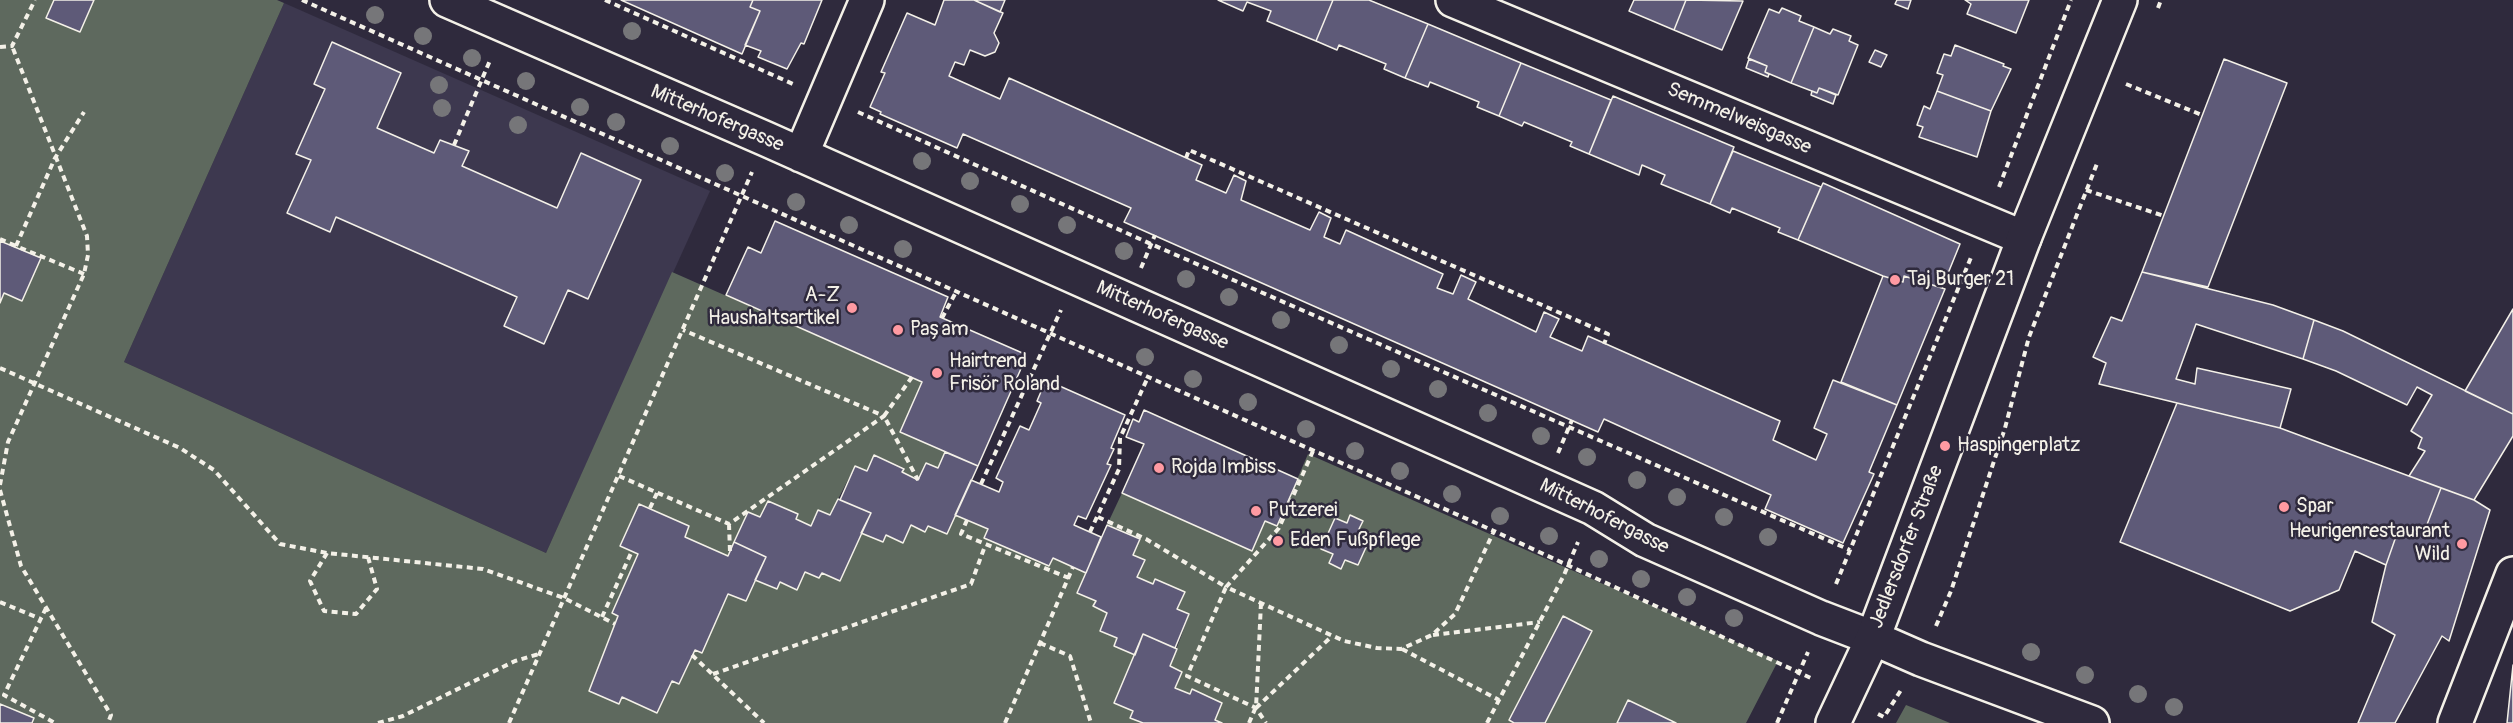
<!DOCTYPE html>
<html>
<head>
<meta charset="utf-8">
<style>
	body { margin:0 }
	canvas { display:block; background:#2f2a3d }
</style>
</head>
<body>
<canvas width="2513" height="723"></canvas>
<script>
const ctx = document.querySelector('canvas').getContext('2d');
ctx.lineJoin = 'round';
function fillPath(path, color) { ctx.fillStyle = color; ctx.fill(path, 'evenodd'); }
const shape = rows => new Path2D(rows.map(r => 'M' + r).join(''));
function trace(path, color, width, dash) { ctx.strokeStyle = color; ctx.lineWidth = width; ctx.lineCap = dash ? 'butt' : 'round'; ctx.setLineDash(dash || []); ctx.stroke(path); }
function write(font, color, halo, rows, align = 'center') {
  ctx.font = font + ' Pangolin,sans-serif'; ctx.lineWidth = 5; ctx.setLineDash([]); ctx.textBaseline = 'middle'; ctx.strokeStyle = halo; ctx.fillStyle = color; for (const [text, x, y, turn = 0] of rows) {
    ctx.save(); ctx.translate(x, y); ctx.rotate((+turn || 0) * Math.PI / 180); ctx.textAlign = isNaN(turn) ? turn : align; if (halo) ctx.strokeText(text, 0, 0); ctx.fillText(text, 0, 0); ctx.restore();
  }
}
const built = shape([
	[284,3,710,191,546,553,124,362]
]);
const green = shape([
	[0,0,277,0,284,3,124,362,546,553,672,272,922,382,900,432,945,452,938,468,926,463,918,480,902,472,904,468,875,455,867,471,855,466,830,515,818,510,811,526,796,519,798,514,768,501,760,517,748,513,728,556,685,537,689,526,639,504,620,546,638,554,612,613,618,616,589,691,619,704,622,697,657,713,672,681,680,683,695,650,702,652,728,594,746,601,755,580,776,589,780,582,797,590,805,572,819,578,822,573,840,581,861,533,883,542,886,535,903,542,911,525,925,532,928,526,947,534,955,515,988,529,984,538,1049,566,1053,558,1086,573,1077,592,1096,601,1094,606,1107,613,1100,631,1117,638,1114,646,1135,655,1133,711,1130,718,1143,723,33,723,34,718,0,704,0,303,4,293,22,301,41,258,0,241],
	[1308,454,1778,661,1746,723,1222,723,1215,720,1222,703,1192,690,1190,694,1175,688,1182,672,1170,666,1189,615,1177,609,1185,592,1155,579,1153,584,1137,577,1144,560,1133,555,1140,539,1107,525,1122,493,1252,551,1265,521,1277,526],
	[1906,705,1926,713,1950,723,1896,723]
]);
const building = shape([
	[54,0,94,0,80,32,46,18,54,0],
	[621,0,753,0,750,7,760,11,742,54,621,0],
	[753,0,822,0,804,44,801,43,787,69,758,57,761,51,745,45,760,11,750,7,753,0],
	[944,0,974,0,1003,13,994,33,999,43,995,52,985,56,970,50,964,65,955,62,949,76,1000,99,1009,78,1202,165,1196,180,1226,193,1234,175,1246,181,1241,200,1310,230,1319,212,1331,218,1324,237,1340,244,1346,230,1443,274,1437,288,1453,294,1461,275,1476,282,1468,299,1536,332,1544,312,1559,319,1550,337,1582,351,1588,336,1780,421,1773,440,1816,460,1827,434,1814,428,1833,380,1897,405,1869,472,1874,474,1843,543,1765,509,1771,495,1604,419,1598,432,1124,222,1131,208,963,134,957,148,880,114,881,112,870,107,885,73,881,72,907,13,935,25,944,0],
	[974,0,1005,0,1000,12,974,0],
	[1218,0,1333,0,1316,41,1267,21,1271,11,1247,2,1243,11,1218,0],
	[1333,0,1369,0,1428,24,1405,78,1384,69,1386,64,1339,45,1337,50,1316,41,1333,0],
	[1634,0,1686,0,1674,30,1629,11,1634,0],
	[1686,0,1743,1,1722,50,1674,30,1686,0],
	[1897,0,1911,0,1908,9,1895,4,1897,0],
	[1965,0,2029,0,2016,33,1967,14,1971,4,1965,0],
	[1782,8,1801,16,1799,21,1814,27,1791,83,1765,72,1767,66,1748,58,1769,9,1779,13,1782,8],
	[1428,24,1521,63,1499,116,1477,107,1479,102,1430,82,1428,87,1405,78,1428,24],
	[1814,27,1830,34,1833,29,1851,36,1849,41,1858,45,1838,95,1819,88,1817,93,1791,83,1814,27],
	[332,42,401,73,377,128,434,153,440,140,469,151,462,166,557,208,581,153,641,180,588,299,568,290,544,344,504,326,517,297,336,217,330,232,287,213,311,160,296,154,325,89,314,84,332,42],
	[1955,45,2004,64,2003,66,2011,69,1991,111,1937,91,1943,75,1937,73,1944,54,1951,56,1955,45],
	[1875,50,1887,55,1881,67,1869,62,1875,50],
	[1749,59,1767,66,1765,72,1769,74,1768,77,1746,68,1749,59],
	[2224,59,2287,83,2208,287,2142,272,2224,59],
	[1521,63,1611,100,1589,154,1570,146,1572,142,1524,122,1522,126,1499,116,1521,63],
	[1819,88,1836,95,1833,104,1811,95,1812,91,1817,93,1819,88],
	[1937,91,1991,111,1977,157,1919,137,1923,127,1917,125,1924,106,1930,109,1937,91],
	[1613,96,1734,147,1710,204,1661,184,1665,175,1642,165,1639,175,1589,154,1613,96],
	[1733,151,1821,187,1798,240,1778,232,1780,228,1732,208,1730,213,1710,204,1733,151],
	[1823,183,1960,244,1942,288,1904,276,1903,282,1883,276,1798,240,1823,183],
	[775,221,948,297,940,317,1027,355,978,466,900,432,922,382,726,295,748,247,761,253,775,221],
	[0,241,41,258,22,301,4,293,0,303,0,241],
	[2142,272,2273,305,2314,320,2303,359,2196,324,2176,379,2195,384,2197,368,2291,389,2280,428,2099,384,2106,363,2093,357,2111,317,2122,321,2142,272],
	[1883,276,1903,282,1904,276,1945,289,1897,405,1841,382,1883,276],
	[2513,309,2513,414,2465,391,2513,309],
	[2314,320,2343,331,2513,414,2513,436,2474,500,2409,476,2425,451,2418,448,2422,438,2411,431,2432,395,2417,387,2407,405,2336,371,2303,359,2314,320],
	[1046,380,1125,415,1111,448,1114,449,1107,464,1111,465,1086,519,1078,516,1074,525,1101,537,1086,573,1053,558,1049,566,984,538,988,529,955,515,971,480,999,492,1003,482,996,478,1020,426,1029,430,1041,403,1037,401,1046,380],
	[2177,403,2280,428,2441,488,2423,535,2400,525,2386,565,2355,551,2339,590,2290,611,2120,542,2177,403],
	[1144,410,1298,479,1277,526,1265,521,1252,551,1122,493,1144,444,1126,437,1133,419,1139,422,1144,410],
	[945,452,978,466,947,534,928,526,925,532,911,525,903,543,886,535,883,542,861,533,871,513,840,500,855,466,867,471,874,455,904,469,902,472,918,480,926,463,938,468,945,452],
	[2441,488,2474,500,2490,510,2449,641,2442,636,2395,723,2358,723,2395,635,2372,622,2386,565,2400,525,2423,535,2441,488],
	[838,499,871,513,840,581,822,573,819,578,805,572,797,590,780,582,777,589,755,580,766,557,734,542,748,512,760,517,768,501,798,514,796,519,811,526,818,510,830,515,838,499],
	[639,504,689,526,685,537,728,556,734,542,766,557,746,601,728,594,702,653,695,650,679,684,672,681,657,713,622,697,619,704,589,691,618,616,612,613,638,554,620,546,639,504],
	[1350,515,1363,521,1359,529,1372,534,1358,565,1345,560,1341,569,1329,563,1333,554,1321,549,1335,518,1347,523,1350,515],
	[1107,525,1140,539,1133,555,1145,560,1137,577,1153,584,1155,579,1185,592,1177,609,1189,614,1175,648,1143,634,1135,655,1114,646,1117,638,1100,631,1107,613,1093,606,1096,601,1077,593,1107,525],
	[1563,616,1592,631,1545,723,1514,723,1509,720,1563,616],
	[1143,634,1177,649,1170,666,1182,672,1175,688,1190,694,1192,689,1222,703,1215,720,1222,723,1143,723,1130,718,1133,711,1114,703,1143,634],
	[2513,665,2513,723,2507,723,2513,665],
	[1628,700,1676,723,1617,723,1628,700],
	[0,704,34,718,32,723,0,723,0,704]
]);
const path = shape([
	[302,0,1494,531],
	[605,0,793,84],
	[2158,8,2161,0],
	[0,47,12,46,35,0],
	[2126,84,2202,115],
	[858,112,1151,244,1850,550],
	[454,145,491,58],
	[1186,158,1189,150,1608,334,1604,344],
	[1999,187,2071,0],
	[2086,190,2164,216],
	[0,239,16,246],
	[1141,268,1155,235],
	[84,274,16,246,55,158,84,112],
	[942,318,956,292],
	[0,368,180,448,214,470,280,544,327,553,483,569,564,598,615,624],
	[912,377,884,416,918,480],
	[1313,451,1279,528,1226,587,1344,641,1377,648,1401,649,1432,635,1455,614,1494,531,1813,679],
	[1558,453,1572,420],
	[619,476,729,524,884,416,683,330],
	[981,484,1061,310],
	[0,485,8,442,84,274,88,255,87,236,12,46],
	[0,490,21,566,111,715,108,723],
	[650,508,657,493],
	[1098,517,1146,539,1226,587,1187,676,1256,708,1266,723],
	[967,520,961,534,1069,578],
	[729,524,730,552],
	[1090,532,1119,469,1120,438,1148,377],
	[327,553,310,581,324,611,356,614,377,589,368,557],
	[1836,584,1972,255],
	[0,602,41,619],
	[1261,603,1256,708,1332,636],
	[46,608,4,695,55,723],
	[602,617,632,551],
	[1936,626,1951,591,2005,428,2029,337,2098,161],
	[1433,635,1540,622],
	[1040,643,1070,656,1091,723],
	[1402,649,1499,700],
	[692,655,764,723],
	[713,674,971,584,985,546],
	[1878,714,1884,717,1901,690],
	[378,723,403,716,515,661,539,654],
	[509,723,752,172],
	[1005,723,1073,567],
	[1249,723,1255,709],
	[1487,723,1564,575,1578,542],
	[1777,723,1808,652]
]);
const minor = shape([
	[447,0,766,139,1593,508,1645,540,1821,618,1873,638],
	[1453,0,2024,238],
	[801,155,867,0],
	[2455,723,2513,574]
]);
const tertiary = shape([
	[1873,638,1921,659,2092,723],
	[1833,723,1873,638,2024,238,2120,0]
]);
const trees = [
	[375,15],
	[632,31],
	[423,36],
	[472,58],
	[526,81],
	[439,85],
	[580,107],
	[442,108],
	[616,122],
	[518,125],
	[670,146],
	[922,161],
	[725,173],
	[970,181],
	[796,202],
	[1020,204],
	[849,225],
	[1067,225],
	[903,249],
	[1124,251],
	[1186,279],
	[1229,297],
	[1281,320],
	[1339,345],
	[1145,357],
	[1391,369],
	[1193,379],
	[1438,389],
	[1248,402],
	[1488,413],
	[1306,429],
	[1541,436],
	[1355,451],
	[1587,457],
	[1400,471],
	[1637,480],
	[1452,494],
	[1677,497],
	[1500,516],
	[1724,517],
	[1549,536],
	[1768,537],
	[1599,559],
	[1641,579],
	[1687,597],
	[1734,618],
	[2031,652],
	[2085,675],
	[2138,694],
	[2174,707]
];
const markers = [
	[1895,280,6,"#ff9aa2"],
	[852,308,6,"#ff9aa2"],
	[898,330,6,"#ff9aa2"],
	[937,373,6,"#ff9aa2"],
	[1945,446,6,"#ff9aa2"],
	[1159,468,6,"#ff9aa2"],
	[2284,507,6,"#ff9aa2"],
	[1256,511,6,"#ff9aa2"],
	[1278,541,6,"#ff9aa2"],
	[2462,544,6,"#ff9aa2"]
];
const streetNames = [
	["Mitterhofergasse",717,119,23],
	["Semmelweisgasse",1739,119,23],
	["Mitterhofergasse",1162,316,24],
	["Mitterhofergasse",1604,517,27],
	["Jedlersdorfer Straße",1907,547,-69]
];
const poiNames = [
	["Taj Burger 21",1907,280],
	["A-Z",840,296,"right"],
	["Haushaltsartikel",840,319,"right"],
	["Pașam",910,330],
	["Hairtrend",949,362],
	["Frisör Roland",949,385],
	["Haspingerplatz",1957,446],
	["Rojda Imbiss",1171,468],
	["Spar",2296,507],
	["Putzerei",1268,511],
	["Heurigenrestaurant",2450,532,"right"],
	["Wild",2450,555,"right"],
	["Eden Fußpflege",1290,541]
];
fillPath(built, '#3d384f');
fillPath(green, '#5e695e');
fillPath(building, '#5e5a78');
trace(building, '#f4f1e8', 1.5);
trace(minor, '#f4f1e8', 38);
trace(tertiary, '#f4f1e8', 38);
trace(path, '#f4f1e8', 4, [6, 4.5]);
trace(minor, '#2f2a3d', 33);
trace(tertiary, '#2f2a3d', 33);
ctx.fillStyle = '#767679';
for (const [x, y] of trees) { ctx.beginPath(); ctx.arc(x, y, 9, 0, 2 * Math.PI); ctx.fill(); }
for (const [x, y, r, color] of markers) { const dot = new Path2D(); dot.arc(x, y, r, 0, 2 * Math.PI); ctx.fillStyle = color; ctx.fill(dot); trace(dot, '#2f2a3d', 2); }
write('20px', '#f4f1e8', '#2f2a3d', streetNames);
write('20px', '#f4f1e8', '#2f2a3d', poiNames, 'left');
</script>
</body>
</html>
